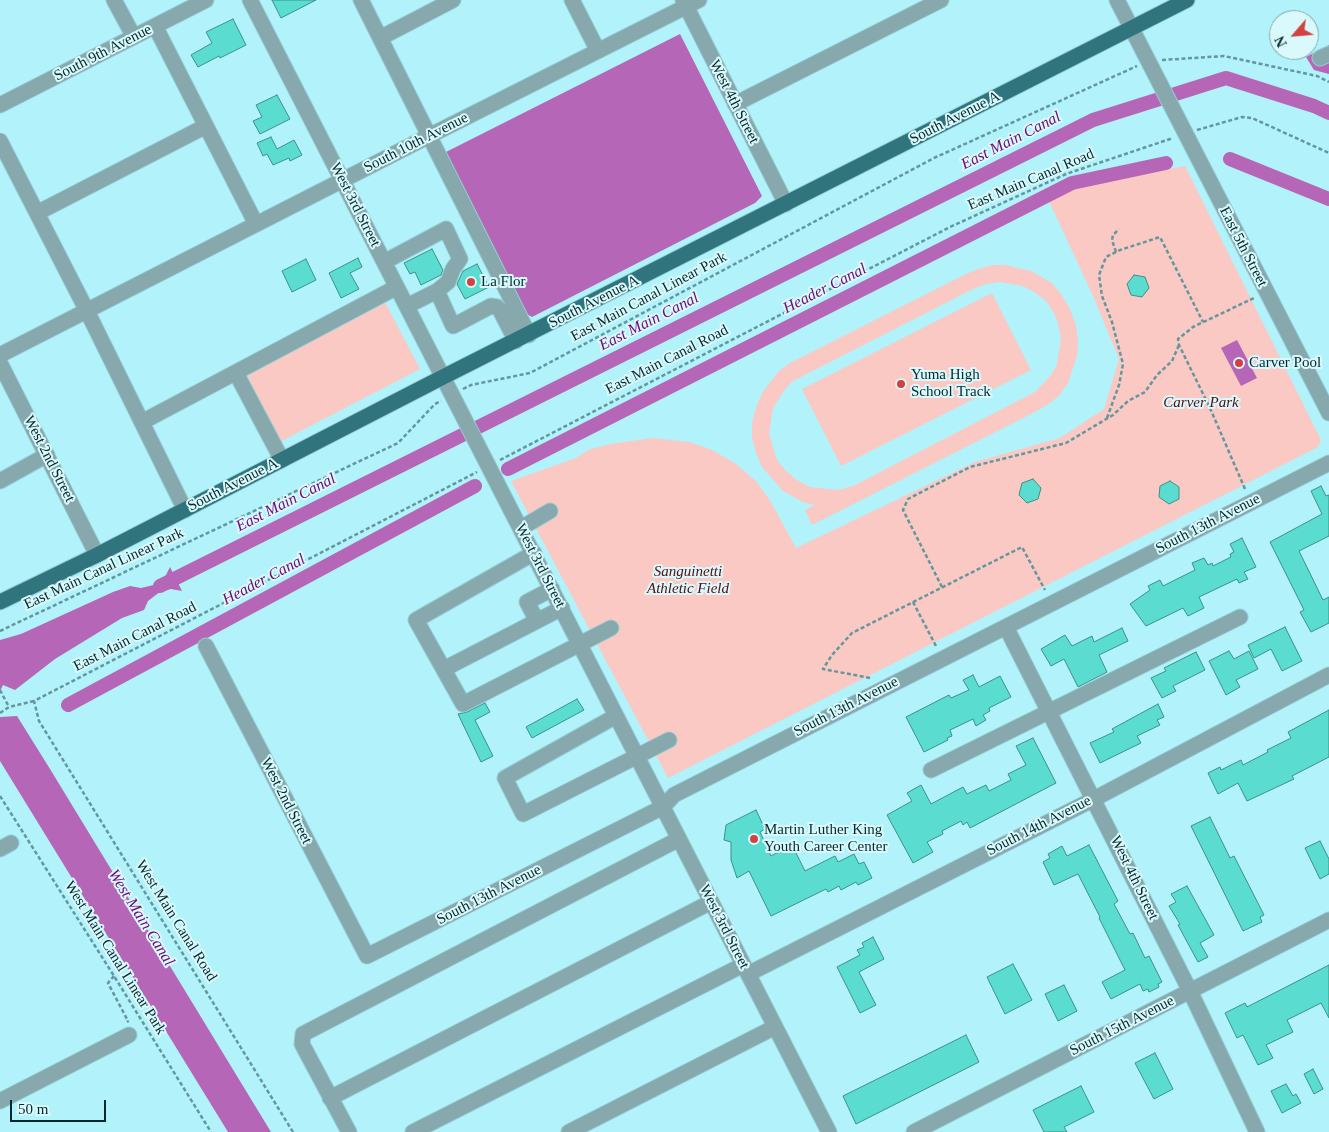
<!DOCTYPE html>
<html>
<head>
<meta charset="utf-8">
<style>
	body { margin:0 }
	#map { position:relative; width:1329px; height:1132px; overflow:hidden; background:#b2f2fa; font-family:"Times New Roman",serif }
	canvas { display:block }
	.north { position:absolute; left:1269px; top:10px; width:50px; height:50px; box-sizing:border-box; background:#daf9fd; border:1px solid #84a6aa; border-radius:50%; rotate:243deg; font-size:14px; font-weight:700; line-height:20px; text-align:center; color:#04292d }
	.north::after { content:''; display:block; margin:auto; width:18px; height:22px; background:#d2433f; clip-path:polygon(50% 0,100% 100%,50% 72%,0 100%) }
	.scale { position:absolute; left:10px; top:1100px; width:96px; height:22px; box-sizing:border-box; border:2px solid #04292d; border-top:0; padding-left:6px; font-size:15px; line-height:18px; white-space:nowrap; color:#04292d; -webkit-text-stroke:4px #daf9fd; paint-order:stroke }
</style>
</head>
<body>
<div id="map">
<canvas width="1329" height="1132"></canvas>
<div class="north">N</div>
<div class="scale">50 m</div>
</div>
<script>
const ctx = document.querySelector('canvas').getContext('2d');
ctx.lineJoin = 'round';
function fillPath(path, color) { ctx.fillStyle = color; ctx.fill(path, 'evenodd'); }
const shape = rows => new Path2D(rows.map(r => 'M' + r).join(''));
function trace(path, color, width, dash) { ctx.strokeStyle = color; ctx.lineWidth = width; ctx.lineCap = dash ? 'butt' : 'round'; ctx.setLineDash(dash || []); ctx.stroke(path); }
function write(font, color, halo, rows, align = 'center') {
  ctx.font = font + ' "Times New Roman",serif'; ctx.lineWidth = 4; ctx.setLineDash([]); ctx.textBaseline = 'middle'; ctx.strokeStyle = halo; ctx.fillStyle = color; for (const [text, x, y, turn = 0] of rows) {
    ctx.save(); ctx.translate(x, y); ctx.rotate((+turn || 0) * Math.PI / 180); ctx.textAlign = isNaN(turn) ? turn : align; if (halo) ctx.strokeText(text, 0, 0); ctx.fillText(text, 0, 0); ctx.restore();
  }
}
const green = shape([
	[1185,166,1321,440,1318,447,668,778,511,481,576,458,588,450,610,444,653,438,689,442,710,449,736,464,756,481,771,502,796,548,975,462,1060,438,1104,409,1119,359,1093,296,1049,201,1076,187],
	[993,265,1005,265,1031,271,1052,283,1061,294,1069,307,1076,325,1078,341,1077,356,1068,383,1059,396,1047,405,1033,413,812,525,805,510,815,505,805,503,783,491,762,467,756,453,752,438,752,423,756,407,762,393,771,381,779,371,790,363,964,275,978,269],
	[999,282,1023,286,1034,292,1045,300,1053,311,1058,323,1061,338,1057,364,1051,375,1035,392,853,486,838,490,810,487,797,480,786,471,777,460,769,434,773,408,785,389,793,381,973,289,986,284],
	[992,293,1031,370,841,466,802,389],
	[385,302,420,369,268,448,234,381]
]);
const water = shape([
	[680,34,762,196,755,203,532,317,525,313,446,152],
	[1329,45,1329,74,1314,70,1306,57],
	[1237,340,1257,378,1241,386,1221,348],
	[170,567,182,591,171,589,161,591,148,601,144,610,122,618,55,659,15,690,3,685,0,691,0,640,21,634,113,592,130,586,141,588,158,584,165,577],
	[17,716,50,769,271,1132,228,1132,0,761,0,717]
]);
const canal = shape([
	[1230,159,1329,199],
	[508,469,1072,183,1166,163],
	[160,586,1093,120,1226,78,1314,106,1329,113],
	[68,705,475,486]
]);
const building = shape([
	[272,0,316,0,281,18,272,0],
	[233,19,246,45,220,58,219,56,198,67,191,55,212,43,206,32,233,19],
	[277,95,290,119,260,134,253,121,262,117,256,105,277,95],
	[271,137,277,149,294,140,302,155,290,161,289,158,273,165,267,154,263,156,257,143,271,137],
	[432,249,443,270,441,275,421,285,415,272,410,274,404,263,432,249],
	[358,258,362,267,350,273,359,289,341,298,329,273,358,258],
	[306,259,316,280,292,292,282,271,306,259],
	[477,264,489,287,465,299,457,284,463,271,477,264],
	[1134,275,1145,277,1149,288,1142,297,1131,295,1127,284,1134,275],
	[1033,479,1041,488,1038,499,1027,503,1019,495,1022,483,1033,479],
	[1170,481,1179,487,1179,499,1169,504,1159,497,1160,486,1170,481],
	[1321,486,1326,496,1329,495,1329,536,1299,551,1323,600,1329,597,1329,623,1311,632,1300,612,1304,610,1270,542,1322,514,1311,491,1321,486],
	[1242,538,1256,567,1244,572,1248,579,1239,583,1237,579,1199,597,1204,608,1188,616,1183,608,1146,626,1130,604,1150,590,1148,586,1160,580,1163,586,1195,570,1192,563,1204,558,1208,565,1212,563,1213,566,1231,557,1230,554,1234,552,1230,544,1242,538],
	[1285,627,1302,661,1282,671,1271,649,1254,658,1248,645,1285,627],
	[1122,628,1128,641,1099,655,1107,672,1078,687,1064,659,1051,666,1041,649,1065,635,1072,646,1092,636,1094,642,1122,628],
	[1229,651,1234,659,1249,651,1258,669,1236,680,1240,687,1226,695,1209,661,1229,651],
	[1196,652,1205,670,1173,686,1176,691,1162,698,1151,678,1166,671,1164,668,1196,652],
	[973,675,979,687,1000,676,1011,697,989,708,990,711,983,715,986,720,976,726,973,719,950,730,952,736,947,738,948,740,924,752,906,717,949,695,951,698,969,690,963,680,973,675],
	[577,699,584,710,532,738,526,727,577,699],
	[485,703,490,712,475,720,493,756,481,762,458,714,467,712,485,703],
	[1158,704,1164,717,1157,720,1160,725,1137,736,1141,743,1100,763,1090,743,1114,732,1112,729,1158,704],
	[1329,710,1329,757,1292,776,1294,779,1247,801,1238,783,1218,794,1208,773,1220,767,1221,770,1241,760,1243,765,1268,752,1267,750,1291,738,1288,732,1329,710],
	[1033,738,1056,783,970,828,967,822,963,825,961,821,942,831,943,834,927,842,933,852,913,863,887,815,912,801,907,793,921,785,931,804,963,787,967,794,986,785,989,791,1011,780,1008,774,1026,765,1016,746,1033,738],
	[756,810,765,829,760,832,771,856,792,845,805,871,835,856,838,862,854,854,859,864,864,862,872,878,858,885,856,882,841,890,839,886,828,892,826,889,771,916,749,871,737,878,731,860,731,842,724,840,726,825,756,810],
	[1210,817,1230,858,1234,856,1264,915,1260,917,1262,922,1243,931,1191,826,1210,817],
	[1320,841,1329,859,1329,874,1320,879,1305,848,1320,841],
	[1089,845,1118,901,1114,904,1130,934,1133,933,1145,958,1149,956,1162,982,1158,984,1159,987,1149,992,1148,989,1143,991,1140,984,1111,999,1102,982,1125,970,1099,918,1100,917,1078,874,1054,885,1043,862,1050,858,1048,854,1062,846,1067,856,1089,845],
	[1187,886,1214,935,1200,943,1208,957,1198,962,1178,925,1180,924,1169,906,1176,902,1171,894,1187,886],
	[873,937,884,959,859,972,876,1005,860,1013,837,967,860,955,857,950,864,947,862,943,873,937],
	[1013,964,1032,1000,1005,1014,987,977,1013,964],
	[1329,965,1329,1018,1321,1003,1287,1020,1293,1032,1266,1045,1273,1058,1258,1065,1243,1035,1237,1038,1225,1013,1245,1003,1247,1007,1329,965],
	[1064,985,1077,1011,1058,1021,1045,994,1064,985],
	[966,1035,979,1062,856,1124,843,1096,966,1035],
	[1155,1053,1173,1089,1154,1099,1135,1063,1155,1053],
	[1313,1069,1323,1089,1314,1094,1304,1074,1313,1069],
	[1286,1084,1293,1096,1296,1094,1301,1103,1282,1113,1271,1091,1286,1084],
	[1081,1086,1094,1112,1064,1127,1067,1132,1044,1132,1033,1110,1081,1086]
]);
const path = shape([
	[1162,60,1224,56,1317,76,1329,82],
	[1197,130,1242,117,1252,118,1329,153],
	[1116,252,1112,240,1113,235,1119,229],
	[463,389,471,385,530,373,934,158,1137,66],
	[1107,418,1119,385,1123,364,1112,322,1102,296,1099,275,1106,257,1120,250,1160,237,1203,322],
	[500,460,950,227,1066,174,1173,138],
	[1245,489,1210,408,1179,345,1178,339,1193,327,1254,298],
	[942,587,903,510,908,499,970,467,1066,443,1113,415,1128,401,1145,392,1157,375,1172,361,1179,345],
	[913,602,936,646],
	[0,631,398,443,435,404,441,401],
	[870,678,823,669,832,655,852,633,1022,547,1045,590],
	[0,690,9,707],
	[0,713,9,707,34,701],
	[0,796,114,976,211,1132],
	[114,976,108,983,128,1021,127,1022],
	[293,1132,39,721,34,701,477,472]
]);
const minor = shape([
	[114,0,134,37],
	[250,0,829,1132],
	[361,0,529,335],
	[572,0,598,51],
	[683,0,786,204],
	[1117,0,1329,413],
	[155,26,256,224],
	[380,38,453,0],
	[1320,58,1329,54],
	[735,104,941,0],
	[0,105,206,0],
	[0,141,87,311,185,510],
	[37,213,206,126],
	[384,262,446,229,460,259,453,269,448,282,437,291],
	[407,306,437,291,453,326,491,306,497,307,500,310,516,341],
	[0,355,429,136,699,0],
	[0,363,97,555],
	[236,373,282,460],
	[142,422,397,287],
	[0,481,47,455],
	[521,528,550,511],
	[534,553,416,620,463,704,611,628],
	[537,621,527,602,552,589],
	[1006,627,1190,991,1257,1132],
	[206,646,367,956,663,807,674,795,1329,463],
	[444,669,562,608],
	[616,716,505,778,523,814,669,740],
	[931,770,1240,617],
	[0,849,11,843],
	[748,974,1094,799,1329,675],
	[330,1098,711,902],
	[0,1101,129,1035],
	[349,1132,302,1044,303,1034,679,839],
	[413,1132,743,965],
	[569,1132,775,1027],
	[914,1132,1329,920]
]);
const major = shape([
	[0,602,97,555,443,377,1187,0]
]);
const markers = [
	[471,282,5,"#d2433f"],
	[1239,363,5,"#d2433f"],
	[901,384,5,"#d2433f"],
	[754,839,5,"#d2433f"]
];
const streetNames = [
	["South 9th Avenue",103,53,-27],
	["West 4th Street",734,102,63],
	["South Avenue A",955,118,-27],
	["South 10th Avenue",416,143,-27],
	["East Main Canal Road",1031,180,-23],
	["West 3rd Street",355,205,63],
	["East 5th Street",1243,247,63],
	["East Main Canal Linear Park",649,297,-28],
	["South Avenue A",594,302,-27],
	["East Main Canal Road",667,360,-27],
	["West 2nd Street",49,459,63],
	["South Avenue A",233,485,-27],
	["South 13th Avenue",1208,524,-27],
	["West 3rd Street",540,566,63],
	["East Main Canal Linear Park",104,569,-25],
	["East Main Canal Road",135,637,-27],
	["South 13th Avenue",846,707,-27],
	["West 2nd Street",286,801,63],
	["South 14th Avenue",1039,826,-27],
	["West 4th Street",1134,878,64],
	["South 13th Avenue",489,895,-27],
	["West Main Canal Road",176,921,58],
	["West 3rd Street",724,927,63],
	["West Main Canal Linear Park",115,958,58],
	["South 15th Avenue",1122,1026,-27]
];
const poiNames = [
	["La Flor",481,282],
	["Carver Pool",1249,363],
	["Yuma High",911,375],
	["School Track",911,392],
	["Martin Luther King",764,830],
	["Youth Career Center",764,847]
];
const parkNames = [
	["Carver Park",1201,403],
	["Sanguinetti",688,572],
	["Athletic Field",688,589]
];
const waterNames = [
	["East Main Canal",1011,141,-27],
	["Header Canal",825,289,-27],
	["East Main Canal",649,322,-27],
	["East Main Canal",286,503,-27],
	["Header Canal",264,580,-28],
	["West Main Canal",141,918,58]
];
fillPath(green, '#fac9c3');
fillPath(water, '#b566b7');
trace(canal, '#b566b7', 14);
fillPath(building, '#5addd0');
trace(building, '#3d9087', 1);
trace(minor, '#93ced5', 17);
trace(major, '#93ced5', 17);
trace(path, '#63979d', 2.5, [4, 2.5]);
trace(minor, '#87a8ac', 15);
trace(major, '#30747d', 15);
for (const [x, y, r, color] of markers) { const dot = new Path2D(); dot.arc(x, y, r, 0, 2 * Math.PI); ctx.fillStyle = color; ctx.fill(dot); trace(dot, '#daf9fd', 2); }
write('15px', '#04292d', '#daf9fd', streetNames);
write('15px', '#04292d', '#daf9fd', poiNames, 'left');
write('italic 15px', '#550c0d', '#daf9fd', parkNames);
write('italic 16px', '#700875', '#daf9fd', waterNames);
</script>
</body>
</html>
